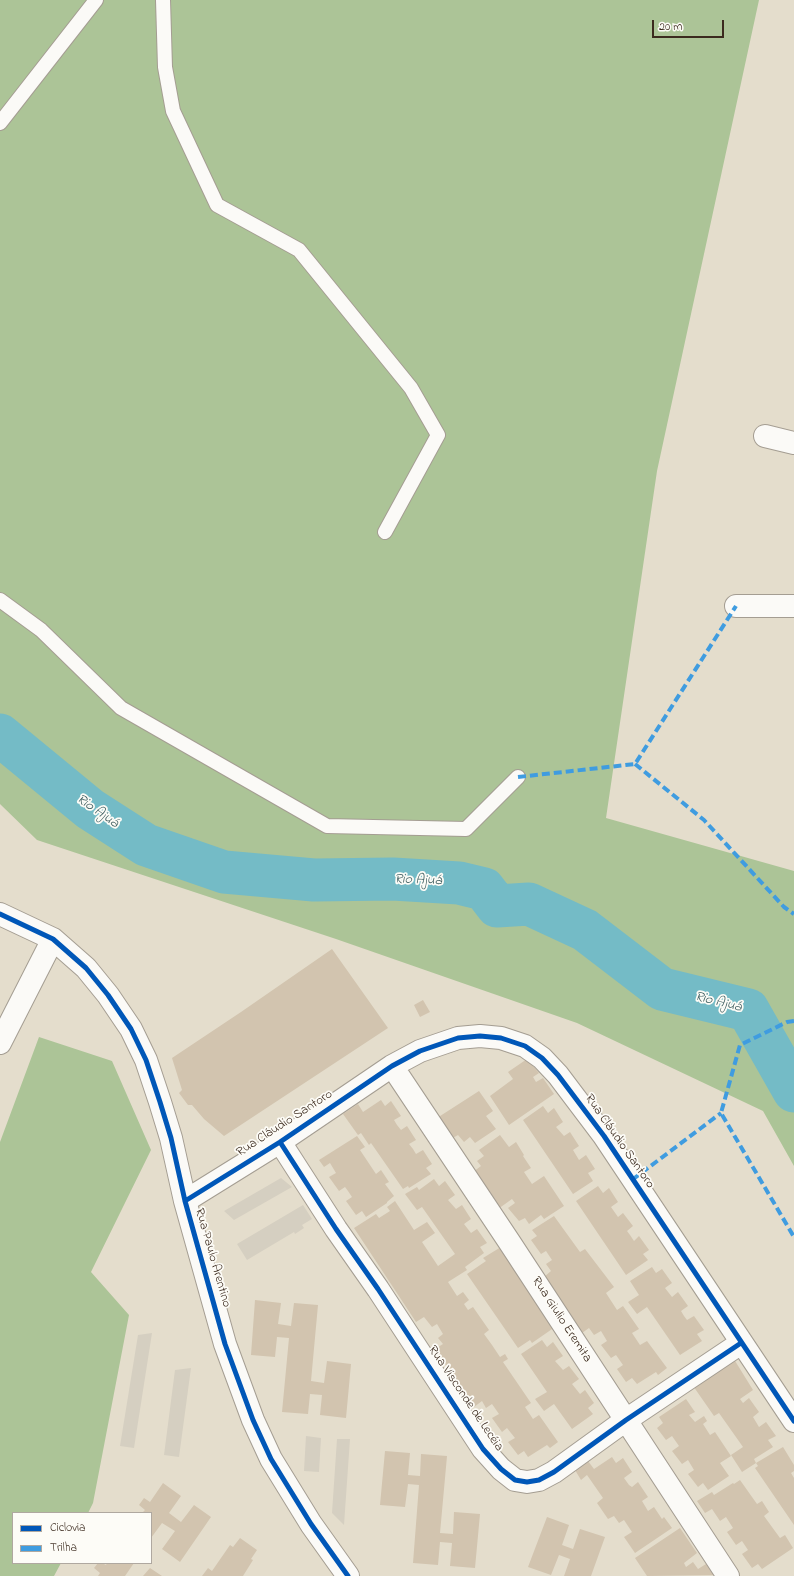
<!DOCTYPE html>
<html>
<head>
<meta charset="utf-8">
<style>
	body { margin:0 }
	#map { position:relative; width:794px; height:1576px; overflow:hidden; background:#e4ddcc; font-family:"Indie Flower",sans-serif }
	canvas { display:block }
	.legend { position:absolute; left:12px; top:1512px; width:140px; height:52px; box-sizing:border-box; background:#fdfcf7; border:1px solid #afa8a0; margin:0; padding:5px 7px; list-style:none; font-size:12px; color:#3b2a1e }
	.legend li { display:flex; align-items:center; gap:8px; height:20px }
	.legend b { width:20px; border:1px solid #afa8a0 }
	.scale { position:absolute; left:652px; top:20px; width:72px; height:18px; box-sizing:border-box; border:2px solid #3b2a1e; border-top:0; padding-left:5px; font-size:12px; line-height:14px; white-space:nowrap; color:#3b2a1e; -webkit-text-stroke:3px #fdfcf7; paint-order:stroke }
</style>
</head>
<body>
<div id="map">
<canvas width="794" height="1576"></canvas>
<ul class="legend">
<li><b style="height:5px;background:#0057b8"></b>Ciclovia</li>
<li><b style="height:5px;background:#3f9ce0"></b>Trilha</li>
</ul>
<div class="scale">20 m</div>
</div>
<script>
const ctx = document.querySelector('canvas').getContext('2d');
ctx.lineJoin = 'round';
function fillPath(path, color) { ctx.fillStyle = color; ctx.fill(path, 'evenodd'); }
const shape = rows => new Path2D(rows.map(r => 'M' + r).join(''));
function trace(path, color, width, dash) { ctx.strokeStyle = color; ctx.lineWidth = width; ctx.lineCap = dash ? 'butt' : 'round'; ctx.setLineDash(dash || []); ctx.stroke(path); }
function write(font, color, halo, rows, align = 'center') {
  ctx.font = font + ' "Indie Flower",sans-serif'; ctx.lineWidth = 3.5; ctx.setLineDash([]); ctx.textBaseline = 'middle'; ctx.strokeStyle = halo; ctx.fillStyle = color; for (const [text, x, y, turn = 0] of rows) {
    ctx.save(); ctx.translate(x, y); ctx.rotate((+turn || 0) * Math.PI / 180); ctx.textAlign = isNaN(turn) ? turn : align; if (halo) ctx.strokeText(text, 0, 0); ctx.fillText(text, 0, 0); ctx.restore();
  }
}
const industrial = shape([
	[281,1178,292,1187,234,1220,224,1211],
	[303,1205,312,1219,302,1225,304,1228,295,1234,294,1232,247,1260,237,1244],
	[152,1333,134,1448,120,1446,138,1335],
	[191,1368,179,1457,164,1455,175,1370],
	[306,1436,321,1438,319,1472,304,1471],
	[337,1439,350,1439,344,1525,332,1513]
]);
const forest = shape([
	[0,0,759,0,657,471,606,818,794,871,794,1166,763,1111,577,1023,336,939,37,840,0,804],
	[39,1037,112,1061,151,1150,91,1272,129,1315,93,1503,88,1513,13,1513,13,1563,61,1563,54,1576,0,1576,0,1142]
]);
const river = shape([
	[0,735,90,809,146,845,224,872,314,880,393,879,459,883,484,889,497,906,529,904,585,930,662,989,748,1010,794,1091]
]);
const building = shape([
	[332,949,388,1028,224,1136,204,1119,192,1105,188,1105,179,1093,182,1090,172,1058,241,1012],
	[423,1000,430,1012,420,1017,414,1005],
	[527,1059,539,1073,533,1077,536,1082,543,1078,554,1094,509,1125,490,1096,513,1079,508,1072],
	[479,1091,493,1111,486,1116,496,1129,475,1143,470,1137,464,1142,458,1135,451,1139,437,1118],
	[381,1100,385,1106,391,1101,401,1116,394,1120,397,1125,401,1130,407,1126,416,1140,409,1144,413,1149,416,1154,423,1150,432,1164,426,1168,431,1174,409,1188,408,1186,403,1189,371,1143,369,1145,361,1133,358,1135,343,1114,358,1104,363,1112],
	[543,1106,548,1113,554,1108,563,1122,556,1127,564,1136,570,1132,579,1146,573,1150,579,1160,586,1155,595,1169,588,1173,593,1181,573,1194,523,1120],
	[500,1135,509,1147,516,1142,524,1155,523,1156,531,1168,524,1172,532,1184,544,1176,564,1206,544,1219,541,1215,529,1224,525,1218,519,1221,508,1208,515,1203,512,1199,498,1209,473,1172,481,1166,477,1161,484,1156,479,1150],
	[357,1136,365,1147,360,1150,376,1174,381,1170,389,1182,385,1184,394,1196,387,1202,387,1203,366,1217,362,1211,356,1215,346,1201,352,1197,348,1191,345,1187,339,1191,329,1177,336,1173,330,1163,324,1167,319,1160],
	[434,1179,439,1186,445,1181,455,1195,448,1200,456,1209,462,1205,471,1219,464,1224,471,1233,477,1229,487,1243,480,1247,484,1253,465,1267,467,1270,448,1282,457,1296,463,1292,469,1300,464,1304,468,1310,473,1307,489,1330,484,1334,492,1345,500,1357,505,1354,508,1359,503,1362,531,1403,525,1407,533,1419,539,1415,558,1442,550,1448,547,1445,528,1457,524,1451,518,1455,508,1442,515,1438,507,1428,502,1432,492,1418,499,1414,492,1404,486,1408,482,1401,474,1407,435,1349,443,1344,438,1338,443,1334,437,1324,432,1327,424,1317,416,1322,354,1228,376,1214,379,1218,390,1211,387,1207,395,1201,414,1230,427,1222,435,1233,422,1242,438,1266,455,1254,422,1207,417,1210,405,1194,417,1187,419,1190],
	[598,1186,603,1193,609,1188,618,1202,611,1207,618,1217,623,1213,633,1226,627,1231,630,1235,634,1241,639,1236,649,1250,643,1254,648,1260,626,1275,576,1201],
	[554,1216,580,1252,585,1249,614,1287,606,1293,617,1310,623,1306,639,1329,632,1333,640,1345,647,1341,667,1368,658,1375,656,1372,637,1384,632,1378,626,1382,617,1369,623,1365,616,1355,611,1358,601,1345,607,1341,601,1331,594,1335,589,1328,582,1333,544,1277,551,1271,546,1264,552,1260,546,1251,541,1254,531,1240,537,1236,532,1230],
	[501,1247,555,1327,532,1343,530,1340,518,1348,467,1274,486,1261,483,1258],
	[652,1267,656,1273,662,1269,672,1283,665,1288,672,1297,678,1292,688,1306,681,1311,684,1316,687,1320,694,1316,704,1330,697,1334,702,1341,680,1355,647,1307,637,1314,628,1302,639,1295,630,1281],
	[255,1300,281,1303,278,1324,291,1326,294,1303,318,1305,311,1381,324,1383,327,1361,351,1364,346,1418,320,1415,322,1395,310,1394,308,1414,282,1412,289,1338,277,1337,275,1357,251,1355],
	[542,1340,547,1347,553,1342,563,1356,555,1361,563,1370,569,1366,579,1379,572,1384,580,1394,585,1390,594,1403,588,1408,593,1414,572,1429,554,1404,544,1411,535,1399,547,1392,521,1354],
	[732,1356,753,1390,740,1399,743,1403,749,1398,759,1412,753,1417,759,1427,766,1422,776,1436,768,1440,773,1447,754,1459,756,1463,783,1447,794,1465,794,1471,791,1473,794,1478,794,1525,755,1468,758,1466,756,1463,742,1472,731,1455,743,1447,719,1413,714,1416,691,1383],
	[686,1399,695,1412,689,1415,695,1422,704,1416,707,1421,703,1424,710,1435,715,1432,731,1456,720,1463,729,1476,708,1490,703,1483,698,1487,688,1474,694,1470,688,1460,682,1464,672,1451,679,1446,672,1436,666,1440,657,1428,663,1423,659,1417],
	[385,1451,410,1453,408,1475,420,1476,421,1454,447,1456,440,1533,453,1534,454,1512,480,1514,475,1568,450,1566,452,1543,440,1542,438,1565,413,1563,419,1485,408,1484,405,1507,380,1505],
	[612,1457,616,1463,623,1458,632,1472,624,1478,629,1485,632,1487,638,1482,648,1497,642,1501,648,1511,654,1507,662,1519,664,1517,672,1528,635,1553,624,1537,632,1532,624,1520,619,1523,614,1516,608,1519,597,1503,603,1498,587,1475,581,1480,575,1470,588,1461,594,1469],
	[740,1480,757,1504,762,1501,769,1512,764,1516,780,1538,785,1535,793,1548,762,1569,758,1564,752,1568,742,1554,748,1550,742,1541,736,1545,727,1532,733,1528,726,1517,720,1521,712,1509,705,1513,697,1501,712,1492,714,1495,733,1483,734,1484],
	[163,1483,181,1496,169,1513,181,1522,194,1505,211,1517,180,1562,162,1549,175,1531,162,1523,151,1538,151,1513,142,1513,145,1510,139,1505,144,1498,150,1502],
	[547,1517,569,1525,562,1545,573,1549,580,1529,605,1537,591,1576,564,1576,570,1559,559,1555,551,1575,528,1567],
	[680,1528,697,1553,684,1563,686,1567,693,1562,698,1569,706,1564,714,1575,647,1576,635,1558],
	[240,1538,257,1550,251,1559,253,1560,243,1576,202,1576,208,1568,212,1571,230,1545,233,1547],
	[98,1563,102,1563,106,1565,107,1563,134,1563,125,1576,98,1576,100,1573,94,1568],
	[150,1568,162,1576,143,1576]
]);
const lane = shape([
	[163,0,165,67,173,111,217,205,299,250,411,388,438,435,385,532],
	[0,123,96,0],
	[0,600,41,630,121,708,327,826,466,829,518,777]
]);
const street = shape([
	[765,436,794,443],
	[736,606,794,606],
	[0,914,53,939,86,968,108,995,131,1029,146,1060,160,1102,171,1138,185,1201,225,1344,253,1420,271,1459,311,1524,348,1576],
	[0,1043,53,939],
	[392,1066,510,1243,728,1576],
	[280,1142,336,1229,378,1289,483,1449,501,1469,515,1480,527,1482,539,1480,554,1472,626,1420,741,1343],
	[185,1201,280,1142,392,1066,420,1051,458,1038,480,1036,501,1038,525,1046,542,1058,558,1075,604,1136,794,1421]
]);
const quiet = shape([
	[635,764,704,820,784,907,794,914],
	[518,777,635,764,736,606],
	[794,1021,787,1022,740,1045,721,1113,794,1237],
	[632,1180,721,1113]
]);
const cycleway = shape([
	[0,914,53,939,86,968,108,995,131,1029,146,1060,160,1102,171,1138,185,1201,225,1344,253,1420,271,1459,311,1524,348,1576],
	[280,1142,336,1229,378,1289,483,1449,501,1469,515,1480,527,1482,539,1480,554,1472,626,1420,741,1343],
	[185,1201,280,1142,392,1066,420,1051,458,1038,480,1036,501,1038,525,1046,542,1058,558,1075,604,1136,794,1421]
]);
const streetNames = [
	["Rua Cláudio Santoro",285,1124,-33],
	["Rua Cláudio Santoro",619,1142,55],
	["Rua Paulo Arentino",212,1258,74],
	["Rua Giulio Eremita",561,1320,57],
	["Rua Visconde de Lecéia",465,1399,56]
];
const waterNames = [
	["Rio Ajuá",97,812,35],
	["Rio Ajuá",418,881,2],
	["Rio Ajuá",718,1003,14]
];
fillPath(industrial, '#d5cfc1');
fillPath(forest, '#acc497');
trace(river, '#74bbc6', 43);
fillPath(building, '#d2c4af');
trace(lane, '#a49d92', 16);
trace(street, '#a49d92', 24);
trace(lane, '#fbfaf7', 14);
trace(street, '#fbfaf7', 22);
trace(quiet, '#3f9ce0', 4, [8, 4]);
trace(cycleway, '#0057b8', 5);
write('13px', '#3b2a1e', '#fdfcf7', streetNames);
write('italic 14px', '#3f5e60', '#fdfcf7', waterNames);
</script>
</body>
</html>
